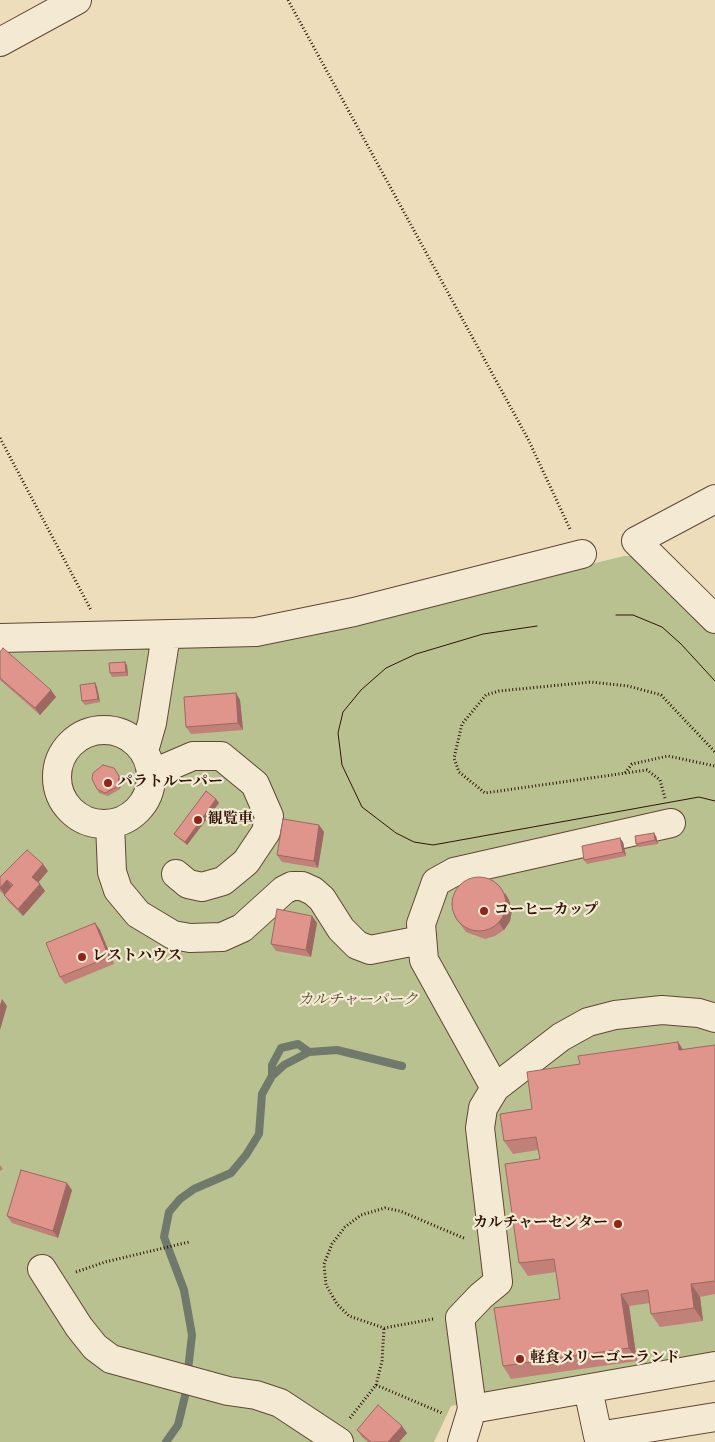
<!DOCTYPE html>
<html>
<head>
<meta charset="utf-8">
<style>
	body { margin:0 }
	canvas { display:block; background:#edb }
</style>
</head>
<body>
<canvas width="715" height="1442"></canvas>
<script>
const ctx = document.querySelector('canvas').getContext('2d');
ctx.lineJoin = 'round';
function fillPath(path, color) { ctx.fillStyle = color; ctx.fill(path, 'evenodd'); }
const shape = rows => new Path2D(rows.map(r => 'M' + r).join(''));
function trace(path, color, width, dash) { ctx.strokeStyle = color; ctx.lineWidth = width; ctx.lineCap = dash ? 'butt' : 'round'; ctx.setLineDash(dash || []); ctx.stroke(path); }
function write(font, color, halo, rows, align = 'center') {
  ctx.font = font + ' "Sorts Mill Goudy","Noto Serif JP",serif'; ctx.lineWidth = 4.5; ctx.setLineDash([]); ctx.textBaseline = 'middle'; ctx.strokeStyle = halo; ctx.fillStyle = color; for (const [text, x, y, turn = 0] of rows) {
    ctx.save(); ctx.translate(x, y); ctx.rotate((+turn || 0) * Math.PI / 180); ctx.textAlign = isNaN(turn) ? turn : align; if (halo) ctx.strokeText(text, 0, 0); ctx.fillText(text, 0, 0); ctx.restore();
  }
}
const green = shape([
	[624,556,635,556,715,634,715,1354,451,1406,434,1442,0,1442,0,648,371,618]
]);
const stream = shape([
	[272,1076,272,1065,281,1048,298,1044,309,1052],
	[166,1442,178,1425,185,1396,192,1335,184,1290,164,1237,169,1212,180,1199,194,1189,231,1173,246,1155,259,1134,262,1094,272,1076,284,1065,309,1052,337,1050,402,1066]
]);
const path = shape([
	[288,0,528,439,570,529],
	[0,438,91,610],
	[625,773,632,764,668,756,715,766],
	[665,798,660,780,647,770,485,793,459,772,454,758,462,724,486,695,499,691,591,682,628,686,661,695,715,752],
	[76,1272,105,1262,189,1242],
	[433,1319,384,1328,349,1316,337,1304,326,1285,324,1264,332,1244,345,1227,361,1215,385,1208,400,1211,466,1239],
	[376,1385,442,1413],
	[350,1418,376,1385,382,1361,384,1328]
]);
const minor = shape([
	[0,42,77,0],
	[715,499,636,541,715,619],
	[0,638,256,632,354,612,582,554],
	'57 777a47 47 0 1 1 94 0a47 47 0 1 1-94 0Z',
	[144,751,152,723,166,635],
	[151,774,193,756,221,756,255,784,269,816,266,832,246,862,223,881,202,887,188,884,176,874],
	[110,824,112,872,118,890,138,914,173,935,190,938,222,937,242,928,284,890,292,886,302,886,313,891,322,899,341,929,357,945,370,950,421,940],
	[495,1088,424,960,421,924,436,882,454,872,671,823],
	[42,1269,79,1327,95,1347,111,1359,228,1391,256,1395,280,1403,339,1442],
	[588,1389,598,1436,715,1417],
	[472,1409,715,1366],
	[462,1442,472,1409,460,1318,481,1296,498,1282,480,1128,483,1108,495,1088,561,1037,588,1022,615,1015,662,1010,699,1013,715,1018]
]);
const tram = shape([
	[616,615,633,615,662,627,681,644,715,681],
	[537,626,483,634,416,654,386,668,361,690,343,712,338,733,342,765,362,807,396,833,414,842,433,845,699,797,715,801]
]);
const wall = shape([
	[0,652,56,697,40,715,0,680],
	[127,665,128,676,112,677,110,673],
	[95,683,97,687,100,702,85,705,82,701],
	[236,693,240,700,243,730,191,734,186,727],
	[122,780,120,789,108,796,99,793,97,789],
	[216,799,219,803,187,845,177,837,174,834],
	[319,825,324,832,318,868,282,862,277,855],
	[656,836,658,844,639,847,636,844],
	[623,842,626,856,587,864,584,860],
	[48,871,38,882,45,891,23,916,9,902,4,895,0,891,0,877],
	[498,884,509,900,512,910,510,921,504,930,495,936,485,939,466,932,454,916],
	[312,916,317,923,311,957,276,951,271,944],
	[95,923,100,930,114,964,65,984,60,977],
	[678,1042,683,1050,715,1045,715,1294,700,1297,703,1321,660,1327,651,1314,650,1303,629,1306,637,1361,511,1379,503,1366,560,1299,556,1272,528,1276,519,1263,540,1159,538,1150,513,1154,504,1141,532,1109,580,1064],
	[0,1165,3,1169,0,1171],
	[72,1190,58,1238,12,1223,7,1216],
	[357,1430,407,1433,399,1442,368,1442,362,1437]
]);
const shadedWall = shape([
	[125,662,127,665,128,676,126,672],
	[95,683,97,687,100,702,98,699],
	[51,690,56,697,40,715,35,708],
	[236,693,240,700,243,730,238,723],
	[114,768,122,780,120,789,118,786],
	[216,799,219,803,187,845,185,842],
	[319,825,324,832,318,868,314,861],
	[654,833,656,836,658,844,655,840],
	[620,838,623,842,626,856,623,852],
	[43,864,48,871,37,884,32,877],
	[7,880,12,887,5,895,0,888],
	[40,884,45,891,23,916,18,909],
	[505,893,509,900,512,910,510,921,504,930,499,923],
	[312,916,317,923,311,957,306,950],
	[95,923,100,930,114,964,109,957],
	[2,999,7,1006,0,1030,0,1005],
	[678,1042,686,1054,679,1050],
	[67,1183,72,1190,58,1238,53,1231],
	[691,1284,700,1297,703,1321,694,1308],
	[621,1294,629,1306,637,1361,629,1348],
	[402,1426,407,1433,399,1442,388,1442]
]);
const building = shape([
	[3,648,51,690,35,708,0,678,0,652,3,648],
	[125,662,126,672,110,673,109,663,125,662],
	[95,683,98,699,82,701,80,685,95,683],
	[236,693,238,723,186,727,184,697,236,693],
	[103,765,114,768,119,776,118,786,105,793,97,789,92,779,93,773,103,765],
	[206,791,216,799,185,842,174,834,206,791],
	[283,819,319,825,314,861,277,855,283,819],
	[654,833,655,840,636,844,635,836,654,833],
	[620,838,623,852,584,860,582,846,620,838],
	[27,850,43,864,32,877,40,884,18,909,4,895,13,885,7,880,0,888,0,877,27,850],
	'452 904a27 27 0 1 1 54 0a27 27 0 1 1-54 0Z',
	[277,909,312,916,306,950,271,944,277,909],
	[95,923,109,957,60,977,46,943,95,923],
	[678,1042,679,1050,715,1045,715,1281,691,1284,694,1308,651,1314,648,1290,621,1294,629,1348,503,1366,494,1308,560,1299,554,1259,519,1263,505,1164,540,1159,536,1137,504,1141,500,1114,532,1109,527,1072,580,1064,578,1056,678,1042],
	[21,1170,67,1183,53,1231,7,1216,21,1170],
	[378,1405,402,1426,388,1442,371,1442,357,1430,378,1405]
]);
const markers = [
	[108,783,5,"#8f2418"],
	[198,820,5,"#8f2418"],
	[484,911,5,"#8f2418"],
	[82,957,5,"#8f2418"],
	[618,1224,5,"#8f2418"],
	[520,1359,5,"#8f2418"]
];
const poiNames = [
	["パラトルーパー",118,783],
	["観覧車",208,820],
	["コーヒーカップ",494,911],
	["レストハウス",92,957],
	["カルチャーセンター",608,1224,"right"],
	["軽食メリーゴーランド",530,1359]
];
const parkNames = [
	["カルチャーパーク",358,1001]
];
fillPath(green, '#b9c190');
trace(stream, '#70796b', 8);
trace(minor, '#604735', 30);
trace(path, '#301508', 3, [1, 2.5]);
trace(minor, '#f4e9d3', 28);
trace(tram, '#301508', 1);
fillPath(wall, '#c18078');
fillPath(shadedWall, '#9d6862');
fillPath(building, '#e0958c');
trace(building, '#9d6862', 1);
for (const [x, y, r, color] of markers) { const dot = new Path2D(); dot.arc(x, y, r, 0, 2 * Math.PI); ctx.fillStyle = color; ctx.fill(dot); trace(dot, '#f4e9d3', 2); }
write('bold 15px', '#301508', '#f4e9d3', poiNames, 'left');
write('italic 15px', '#594931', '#f4e9d3', parkNames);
</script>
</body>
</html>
